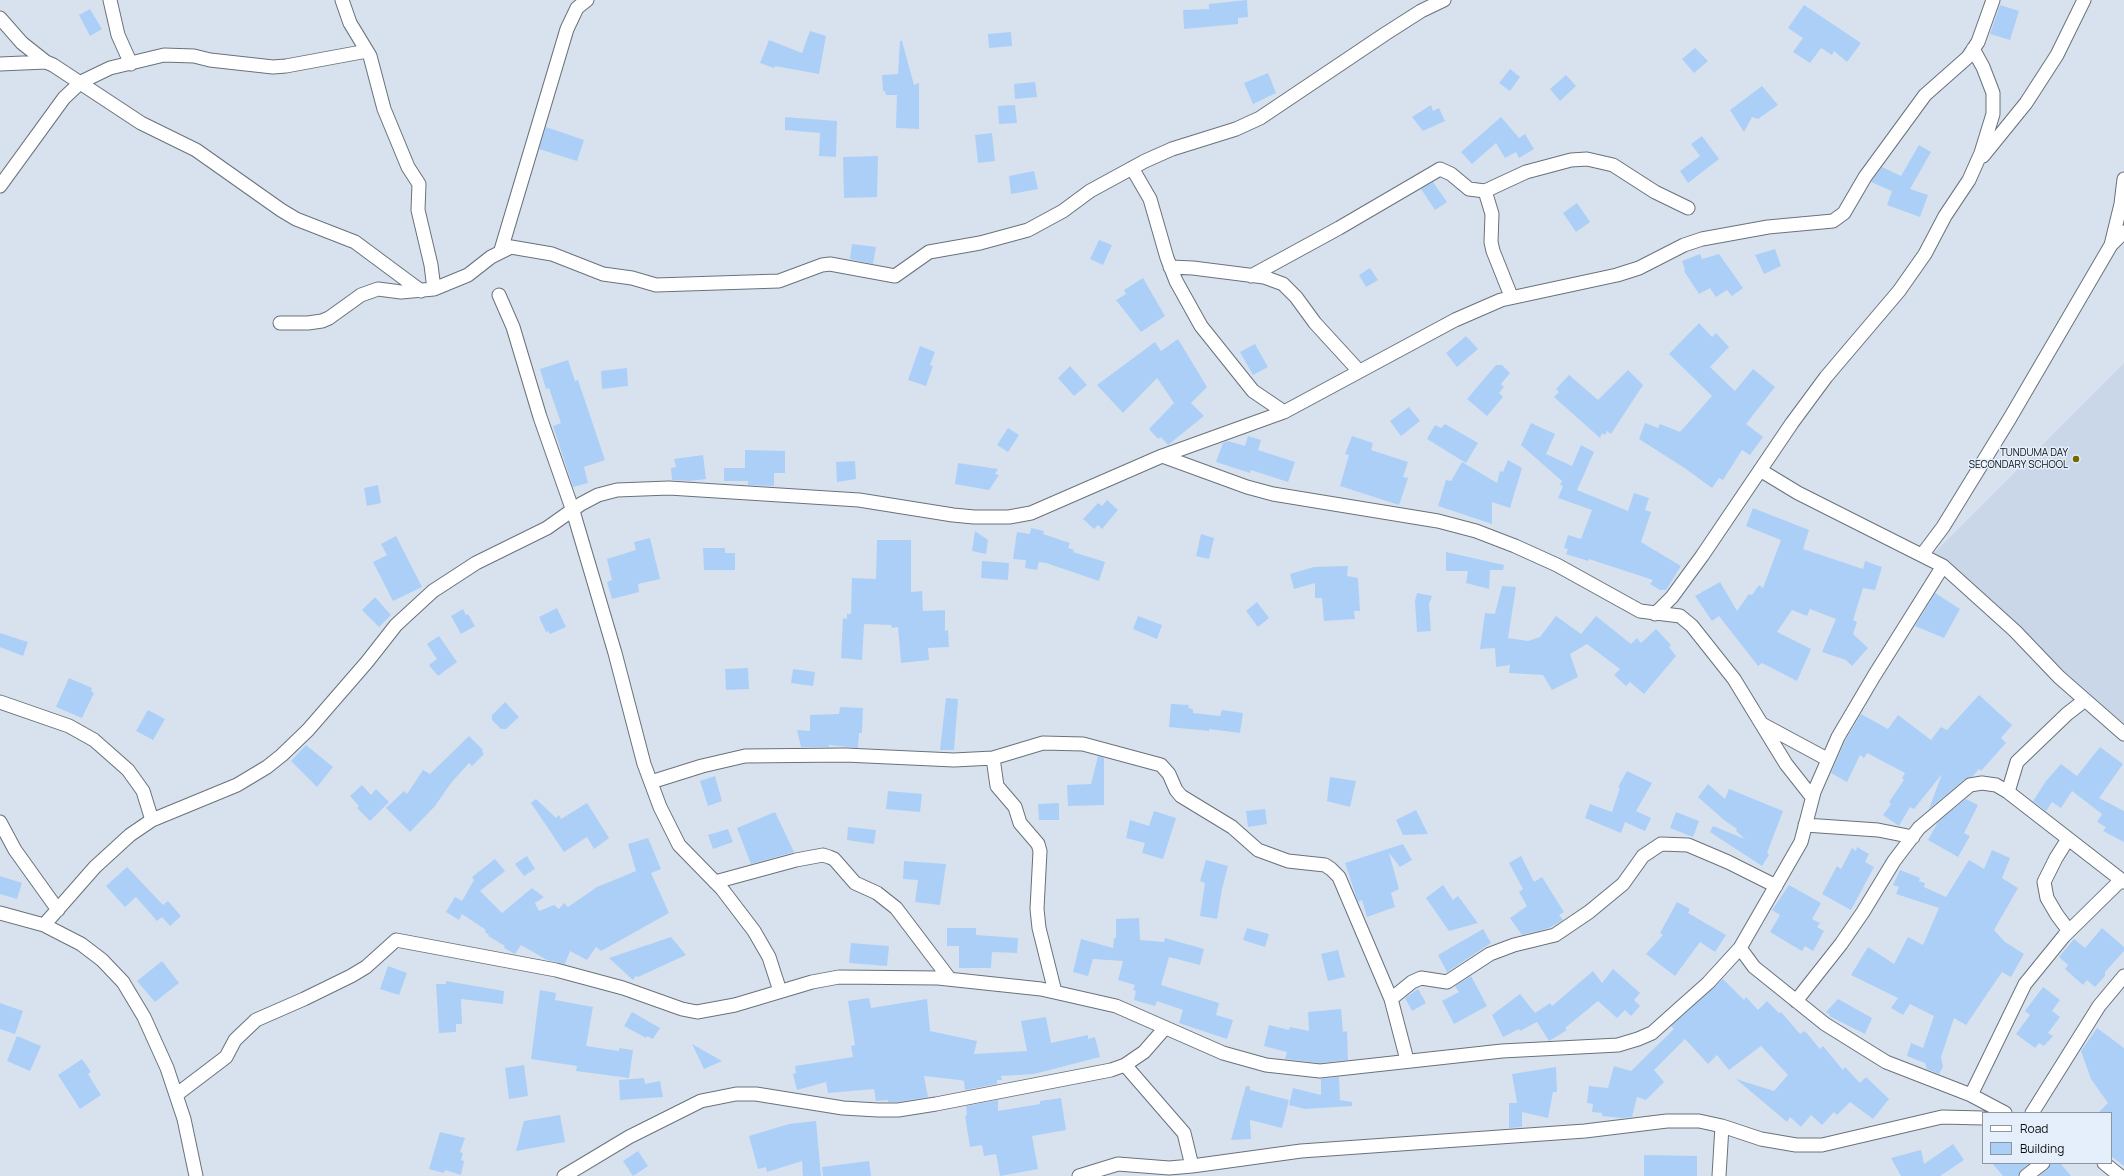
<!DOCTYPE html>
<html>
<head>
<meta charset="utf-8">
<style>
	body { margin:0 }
	#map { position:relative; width:2124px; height:1176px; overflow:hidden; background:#d8e2ee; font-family:Manrope,sans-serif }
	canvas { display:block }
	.legend { position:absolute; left:1982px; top:1112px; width:130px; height:52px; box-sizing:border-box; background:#e5effb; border:1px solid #8e959e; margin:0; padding:5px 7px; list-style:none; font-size:12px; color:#0b0e12 }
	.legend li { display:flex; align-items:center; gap:8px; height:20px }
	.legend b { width:20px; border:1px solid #8e959e }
</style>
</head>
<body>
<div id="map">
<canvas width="2124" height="1176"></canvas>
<ul class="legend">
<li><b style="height:5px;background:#fff"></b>Road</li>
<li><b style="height:11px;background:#accff8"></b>Building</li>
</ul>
</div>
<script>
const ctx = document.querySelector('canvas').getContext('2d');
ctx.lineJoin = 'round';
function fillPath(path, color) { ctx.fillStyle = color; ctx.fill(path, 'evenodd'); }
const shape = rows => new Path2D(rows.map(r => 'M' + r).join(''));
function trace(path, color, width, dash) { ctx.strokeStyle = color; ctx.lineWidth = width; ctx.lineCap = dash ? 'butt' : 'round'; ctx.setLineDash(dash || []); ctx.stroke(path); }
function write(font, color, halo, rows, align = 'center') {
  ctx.font = font + ' Manrope,sans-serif'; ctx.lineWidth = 3; ctx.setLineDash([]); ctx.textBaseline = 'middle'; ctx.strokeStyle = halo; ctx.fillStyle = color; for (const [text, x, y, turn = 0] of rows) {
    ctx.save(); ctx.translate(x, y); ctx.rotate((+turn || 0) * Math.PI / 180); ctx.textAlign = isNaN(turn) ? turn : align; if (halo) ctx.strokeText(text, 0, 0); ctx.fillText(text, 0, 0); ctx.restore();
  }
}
const built = shape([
	[2124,363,2124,724,1933,554]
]);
const building = shape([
	[1247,0,1248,17,1238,18,1238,24,1184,29,1183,10,1209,9,1209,4],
	[1804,5,1861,43,1847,62,1834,51,1832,55,1821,48,1810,63,1793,52,1803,38,1788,28],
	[2000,5,2019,11,2010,40,1990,34],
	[90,9,102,29,90,36,79,15],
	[810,31,826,36,819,74,775,66,774,68,760,63,769,40,802,53],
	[1011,32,1012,46,989,48,988,34],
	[900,41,902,41,914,85,919,83,919,129,896,128,897,95,886,95,885,91,883,91,882,75,898,74],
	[1695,48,1708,61,1694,73,1682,59],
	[1510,69,1520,77,1510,91,1499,83],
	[1268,73,1276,93,1253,104,1244,83],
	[1566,75,1576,86,1560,101,1550,89],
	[1035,82,1037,97,1015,99,1014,84],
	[1762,86,1778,105,1758,119,1752,117,1744,132,1730,110],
	[1015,105,1017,123,999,124,998,106],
	[1431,105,1433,111,1439,108,1445,121,1423,131,1412,117],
	[785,117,837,121,836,157,819,156,820,133,785,130],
	[1501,117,1519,138,1525,134,1534,149,1519,158,1516,152,1505,158,1496,143,1472,164,1461,152],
	[546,127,584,140,577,161,539,149],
	[992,133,995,161,978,163,975,135],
	[1702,136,1719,159,1688,183,1680,171,1700,156,1691,144],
	[1919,145,1931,152,1910,189,1928,195,1920,217,1887,205,1892,191,1871,182,1882,167,1901,176],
	[878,156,877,197,844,198,843,157],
	[1034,171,1038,189,1011,194,1009,176],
	[1433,182,1447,202,1435,210,1421,189],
	[1577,203,1590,222,1576,232,1563,213],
	[1099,240,1112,245,1103,265,1090,259],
	[852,244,876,247,873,264,850,259],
	[1775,249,1781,266,1764,274,1755,255],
	[1700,254,1702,259,1719,254,1743,288,1732,296,1727,290,1716,297,1710,288,1699,294,1684,271,1685,270,1682,261],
	[1370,268,1378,280,1366,287,1359,275],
	[1143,278,1165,316,1141,332,1116,300,1126,294,1124,290],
	[1699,323,1712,337,1716,333,1729,347,1710,367,1735,391,1753,369,1775,387,1746,424,1763,437,1750,455,1742,450,1723,480,1719,478,1712,488,1686,469,1639,439,1645,423,1658,428,1660,424,1680,432,1712,396,1669,354],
	[1466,336,1478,349,1457,367,1446,353],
	[1178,339,1207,387,1191,403,1204,416,1168,445,1161,437,1158,439,1149,429,1174,403,1157,378,1123,413,1097,385,1155,342,1161,351],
	[1255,344,1268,367,1253,375,1240,352],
	[920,346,935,352,930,365,933,366,926,386,908,380],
	[568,360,575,381,578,380,605,460,584,467,588,483,573,487,553,426,561,423,549,388,546,389,540,369],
	[1496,365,1502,365,1510,373,1501,384,1504,387,1499,393,1503,397,1487,416,1467,399],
	[1070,366,1087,385,1074,396,1058,378],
	[627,368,628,386,602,389,601,371],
	[1628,370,1643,385,1611,434,1607,431,1605,435,1602,433,1600,438,1554,397,1559,392,1556,389,1569,375,1598,400],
	[1409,407,1420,421,1401,436,1390,421],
	[1531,423,1555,434,1546,454,1572,466,1581,445,1594,452,1577,490,1628,511,1634,493,1649,498,1645,510,1651,512,1641,542,1681,566,1666,590,1660,590,1650,584,1653,580,1589,559,1588,561,1566,554,1568,549,1564,548,1568,535,1581,539,1592,510,1558,498,1563,486,1560,485,1562,481,1521,445],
	[1445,424,1478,443,1466,463,1427,439,1435,425,1441,428],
	[1008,428,1019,435,1008,452,997,445],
	[1248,436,1261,440,1258,450,1295,462,1288,482,1251,470,1250,473,1216,462,1223,443,1228,441,1245,446],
	[1352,436,1373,443,1371,450,1408,462,1403,477,1408,478,1399,505,1340,486,1349,455,1345,454],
	[745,450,785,451,785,473,774,473,774,486,748,485,748,481,724,481,724,468,745,468],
	[703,455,706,479,690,481,672,480,671,468,676,467,674,459],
	[1508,460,1522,468,1510,508,1492,502,1492,524,1438,506,1446,480,1451,481,1462,462,1497,483,1500,471,1503,472],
	[855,461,856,479,837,482,836,462],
	[958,463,998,469,995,474,999,475,989,490,955,484],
	[378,485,381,503,367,506,364,488],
	[1107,500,1118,510,1102,529,1098,525,1094,529,1083,519,1098,503,1102,506],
	[1753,508,1809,530,1803,549,1863,569,1865,561,1882,567,1875,590,1863,588,1853,620,1857,622,1853,634,1868,648,1852,666,1846,660,1822,652,1836,619,1810,609,1807,616,1792,610,1777,632,1811,649,1797,681,1762,663,1758,666,1719,616,1712,621,1695,596,1720,582,1737,611,1749,594,1752,595,1759,585,1763,588,1781,540,1746,526],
	[1031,528,1044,531,1043,534,1070,543,1068,548,1074,550,1073,552,1105,562,1099,581,1046,563,1039,562,1037,570,1025,568,1026,560,1013,559,1017,532,1030,534],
	[975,531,988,540,986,554,972,551],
	[1201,534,1214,538,1209,559,1196,556],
	[396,536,422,587,393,601,373,562,387,555,381,544],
	[650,538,660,579,638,584,639,592,612,599,607,582,612,580,607,559,636,550,634,542],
	[877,540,911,540,911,592,922,591,923,611,945,610,945,631,948,630,949,647,928,648,929,660,901,663,898,627,892,628,891,625,864,624,862,660,841,658,843,618,847,619,847,614,851,614,852,578,876,579],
	[703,548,725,548,725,553,735,553,735,570,704,570],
	[1446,552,1504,565,1503,570,1490,570,1489,589,1466,583,1468,571,1446,571],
	[982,561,1009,563,1008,580,981,578],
	[1348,566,1347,576,1358,578,1360,611,1354,611,1355,619,1324,621,1322,598,1315,598,1315,583,1294,589,1290,574,1314,567],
	[1502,586,1516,587,1508,638,1528,641,1540,637,1556,616,1581,634,1596,616,1631,644,1637,638,1641,643,1656,629,1671,645,1669,647,1676,656,1644,694,1630,682,1626,686,1614,675,1620,669,1587,644,1570,654,1578,677,1552,690,1543,675,1509,673,1510,665,1496,667,1495,648,1480,649,1485,613,1495,614],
	[1417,593,1432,596,1429,604,1431,631,1417,632,1415,601],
	[1935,593,1960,609,1944,638,1915,626],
	[375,597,391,615,379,627,362,610],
	[1257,602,1269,618,1258,627,1246,611],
	[557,608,566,627,550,634,548,631,546,632,539,617],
	[463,609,466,615,468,614,475,626,461,634,451,616],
	[1138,616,1162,625,1157,639,1133,629],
	[0,633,28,642,23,656,0,647],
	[439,636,457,662,438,676,429,665,437,659,427,644],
	[748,668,749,689,726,690,725,669],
	[793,669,815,672,813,686,791,683],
	[69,678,92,688,91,691,94,693,82,718,56,707],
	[1979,695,2012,725,2001,738,2006,743,1981,771,1979,769,1972,777,1965,779,1929,809,1942,774,1914,809,1910,807,1899,826,1883,815,1891,804,1889,802,1904,780,1902,778,1905,773,1867,753,1864,758,1860,755,1847,782,1831,773,1845,741,1861,714,1888,729,1898,715,1931,740,1941,727,1947,730],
	[946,698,958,699,954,750,940,750],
	[505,702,519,717,506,729,501,729,492,720,492,715],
	[1171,704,1189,705,1188,708,1193,709,1193,713,1220,716,1222,710,1243,713,1240,733,1209,729,1209,731,1169,727],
	[840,707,863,708,862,733,859,733,858,748,829,745,829,747,801,747,797,730,810,731,810,715,839,714],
	[148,710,165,719,153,740,136,731],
	[469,736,483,750,482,752,484,754,472,766,469,763,451,783,435,806,410,832,386,808,404,791,407,794,423,770,430,774],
	[306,745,333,767,317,787,291,761],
	[2100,747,2123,764,2099,798,2124,811,2124,842,2103,831,2106,827,2097,822,2102,814,2072,791,2061,808,2052,802,2046,811,2033,801,2046,781,2061,764,2077,776],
	[1098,756,1104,758,1104,805,1068,806,1067,785,1091,784],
	[1627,771,1652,783,1636,811,1651,818,1645,831,1625,822,1621,833,1585,818,1590,804,1612,812,1620,788,1618,787],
	[715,776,722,801,708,806,700,781],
	[1330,777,1356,781,1350,807,1327,801],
	[1708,784,1725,799,1729,789,1783,811,1767,853,1769,855,1762,866,1710,832,1713,826,1745,839,1736,831,1737,829,1724,820,1698,797],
	[362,785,371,795,376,789,389,802,370,821,357,808,359,806,350,796],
	[888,791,922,794,920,812,886,809],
	[536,799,556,818,559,815,561,819,587,803,609,838,594,849,587,837,564,852,531,803],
	[1966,799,1978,805,1964,833,1970,836,1958,857,1928,840,1938,822],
	[1059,803,1059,820,1039,820,1038,804],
	[1265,809,1267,824,1248,827,1246,811],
	[1416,810,1428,834,1403,835,1396,820],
	[1154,811,1176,818,1163,859,1142,853,1145,843,1126,838,1130,820,1149,826],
	[775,812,794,852,751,864,737,828],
	[1676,812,1699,821,1693,837,1670,828],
	[848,827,876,830,874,844,847,840],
	[728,829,733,842,713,849,708,835],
	[648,838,661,869,651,873,669,913,601,951,596,947,587,960,570,951,565,964,547,960,521,945,515,954,504,948,505,946,488,936,489,935,485,932,486,930,462,914,459,920,446,912,455,897,462,901,474,880,472,877,495,859,505,871,480,891,502,913,532,888,544,897,535,903,539,911,554,905,559,909,564,903,568,907,597,887,636,871,628,844],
	[1403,844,1412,860,1400,867,1389,853,1399,889,1391,893,1395,907,1367,917,1362,900,1358,902,1345,863],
	[1857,847,1869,854,1865,862,1874,867,1851,910,1822,894,1837,866,1841,869,1852,848,1856,851],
	[1992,850,2010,858,2002,878,2018,888,1994,930,2005,942,2024,954,2011,977,2002,972,1966,1025,1954,1018,1941,1057,1943,1067,1939,1074,1927,1069,1925,1063,1907,1056,1911,1043,1923,1048,1934,1016,1910,1004,1903,1015,1891,1008,1898,998,1851,975,1868,947,1894,964,1908,937,1923,945,1939,908,1896,894,1899,887,1893,885,1900,870,1920,878,1919,881,1925,883,1924,887,1946,897,1969,860,1984,869],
	[527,856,535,869,524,876,515,864],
	[1521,856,1534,882,1542,877,1564,912,1559,915,1563,920,1549,928,1522,935,1510,918,1527,906,1519,892,1523,889,1509,863],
	[1206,860,1228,866,1222,889,1217,919,1200,916,1205,883,1200,881],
	[904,861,946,864,940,905,915,902,918,880,903,879],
	[127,867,163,905,168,901,181,916,170,926,162,917,157,921,136,897,125,907,106,886],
	[0,876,22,883,17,899,0,894],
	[1443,885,1453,900,1458,896,1478,923,1449,931,1426,898],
	[1789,885,1821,903,1812,919,1820,923,1817,927,1824,931,1813,951,1805,946,1802,951,1770,932,1780,915,1772,910],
	[1677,902,1690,909,1688,913,1726,935,1715,952,1700,942,1675,976,1646,954,1663,935,1660,933],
	[1139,918,1140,940,1164,942,1165,938,1204,949,1200,965,1169,957,1161,985,1219,1003,1216,1015,1233,1020,1227,1039,1179,1023,1183,1010,1157,1001,1155,1006,1134,1000,1136,991,1133,990,1135,985,1118,980,1123,961,1093,959,1088,976,1073,972,1081,939,1113,948,1114,938,1116,938,1116,919],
	[947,928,976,928,976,935,1018,938,1017,953,992,952,991,968,959,968,959,946,947,946],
	[1247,928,1269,934,1265,947,1243,940],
	[2102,928,2124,947,2124,951,2105,972,2105,976,2095,987,2087,980,2083,985,2065,969,2068,965,2059,957,2074,939,2085,948],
	[1483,929,1491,943,1447,972,1438,955],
	[671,937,686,955,638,977,636,976,633,980,609,958],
	[851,943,889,946,887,966,849,963],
	[1338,950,1345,977,1328,981,1321,954],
	[162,961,179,983,155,1002,137,981],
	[388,966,407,973,399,995,380,989],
	[1613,969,1640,993,1634,1000,1640,1006,1631,1016,1625,1010,1617,1018,1598,1001,1565,1028,1567,1030,1549,1041,1537,1022,1520,1031,1519,1029,1503,1037,1492,1015,1520,994,1535,1013,1550,1003,1552,1006,1593,971,1602,983],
	[1471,976,1487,1006,1454,1024,1442,1001,1459,992,1455,986],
	[1723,979,1744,1000,1746,997,1758,1010,1767,1001,1779,1013,1781,1012,1800,1034,1805,1031,1820,1049,1823,1046,1843,1070,1845,1067,1860,1083,1866,1077,1889,1099,1873,1119,1850,1102,1837,1115,1834,1112,1822,1125,1811,1115,1801,1127,1790,1117,1787,1122,1736,1079,1774,1091,1788,1075,1761,1046,1729,1070,1717,1055,1708,1064,1685,1039,1654,1070,1664,1082,1646,1100,1637,1097,1632,1117,1622,1118,1602,1116,1602,1113,1592,1112,1593,1104,1587,1103,1589,1086,1608,1088,1614,1066,1631,1071,1674,1029,1671,1026],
	[446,981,504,991,503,1004,461,999,462,1024,456,1024,456,1032,439,1033,436,984,446,984],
	[2043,987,2060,1000,2052,1011,2060,1017,2048,1033,2053,1036,2044,1046,2039,1043,2035,1048,2016,1034,2030,1015,2025,1011],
	[1418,989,1426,1003,1412,1011,1405,998],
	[540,990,556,993,555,1000,593,1007,586,1046,619,1051,619,1048,633,1050,629,1078,576,1071,577,1066,531,1059],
	[869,998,871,1008,927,999,930,1031,977,1041,974,1054,1027,1051,1021,1021,1046,1017,1051,1043,1088,1035,1088,1039,1095,1037,1100,1057,1034,1074,1001,1076,1002,1080,997,1080,997,1084,965,1090,964,1081,960,1080,924,1076,928,1097,897,1102,888,1102,888,1100,876,1101,874,1089,828,1093,826,1082,797,1090,793,1074,796,1073,795,1066,853,1057,851,1046,855,1045,848,1001],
	[1838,999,1872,1018,1865,1034,1829,1016,1830,1015,1826,1012],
	[0,1003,23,1011,15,1034,0,1029],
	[1341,1009,1343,1032,1347,1031,1348,1060,1320,1063,1285,1059,1287,1052,1264,1046,1269,1025,1289,1030,1290,1027,1309,1031,1308,1012],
	[632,1012,660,1028,653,1039,647,1036,646,1038,624,1026],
	[2097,1028,2124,1048,2124,1166,2111,1156,2111,1113,2098,1113,2108,1103,2091,1079,2081,1051],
	[17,1036,41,1046,30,1071,7,1061],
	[692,1044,722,1061,704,1069],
	[82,1059,91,1072,88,1074,101,1095,80,1109,58,1075],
	[524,1065,528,1096,509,1099,505,1068],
	[1556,1067,1557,1092,1553,1092,1548,1118,1522,1112,1522,1127,1509,1128,1509,1103,1517,1103,1512,1074],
	[1339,1077,1340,1100,1352,1102,1352,1106,1305,1109,1289,1105,1293,1088,1321,1095,1321,1079],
	[644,1078,645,1084,660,1081,663,1097,620,1100,619,1080],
	[1246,1086,1250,1086,1250,1090,1289,1100,1282,1128,1250,1120,1251,1139,1231,1140],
	[1061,1098,1066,1130,1032,1136,1038,1169,1000,1176,996,1154,984,1156,982,1145,970,1147,965,1116,967,1115,966,1106,998,1100,998,1111,1040,1104,1040,1101],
	[560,1115,565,1142,516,1151,524,1121],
	[816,1121,821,1176,803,1176,802,1161,767,1172,766,1167,758,1169,749,1136,789,1124],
	[440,1132,465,1138,460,1152,463,1153,461,1160,464,1161,461,1175,445,1170,444,1173,429,1169],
	[1953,1144,1964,1160,1940,1176,1901,1176,1891,1158,1921,1150,1924,1164],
	[638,1151,648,1166,633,1176,623,1161],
	[1644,1155,1697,1156,1697,1176,1644,1176],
	[869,1161,871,1176,823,1176,822,1167],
	[1992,1163,2030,1163,2021,1170,2018,1176,2003,1176],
	[2051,1163,2060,1163,2071,1176,2039,1176,2048,1169]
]);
const minor = shape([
	[110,0,118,35,131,64],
	[342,0,350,23,370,56,384,109,408,167,419,184,418,210,431,265,434,289],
	[0,18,22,43,46,62],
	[0,64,46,62,53,65,141,123,196,150,281,210,296,219,355,242,421,291],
	[1983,156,2026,103,2057,55,2084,0],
	[1132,168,1150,199,1167,258,1176,281,1201,326,1253,391,1284,412],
	[0,186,64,98,81,82,110,68,164,55,194,56,210,60,273,67,286,66,367,51],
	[1485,191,1492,214,1491,242,1493,251,1511,296],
	[2111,245,2121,204,2124,179],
	[501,250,567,29,577,8,587,0],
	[1170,267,1193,268,1264,277,1283,284,1296,297,1315,323,1359,371],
	[1251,276,1339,228,1440,169,1451,174,1469,189,1485,191,1526,172,1571,160,1587,159,1613,165,1655,192,1688,208],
	[499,295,513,327,540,417,573,511,615,653,644,764,660,807,679,845,722,889,754,931,769,957,780,991],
	[280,323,308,323,322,321,329,318,361,295,378,289,401,292,434,289,468,275,491,257,511,247,552,254,603,274,632,278,656,285,779,281,822,265,830,264,895,276,929,252,980,243,1028,230,1063,211,1090,191,1145,161,1172,149,1236,129,1260,118,1385,34,1421,11,1444,0],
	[1162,456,1247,487,1273,494,1438,521,1476,531,1515,546,1557,565,1640,611,1680,616,1692,626,1734,679,1786,764,1812,797],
	[1760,470,1798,493,1943,566,2015,631,2059,677,2124,734],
	[1922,555,1943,527,2010,418,2111,245,2124,232],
	[1655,614,1672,597,1702,556,1792,423,1826,377,1899,291,1925,254,1945,216,1969,180,1981,153,1993,114,1993,93,1983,67,1973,49],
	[0,702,69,726,94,740,128,770,143,791,152,820],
	[1762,724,1827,759],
	[993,758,997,786,1015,807,1020,823,1038,844,1040,851,1037,909,1039,928,1055,992],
	[651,782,702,766,745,756,845,755,954,760,993,758,1043,743,1083,744,1161,765,1169,774,1176,790,1181,796,1232,827,1258,850,1288,861,1325,865,1331,869,1339,877,1391,999,1407,1060],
	[2008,792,2017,762,2067,714,2085,700],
	[0,822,15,850,58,910],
	[1805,825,1878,830,1913,837],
	[2068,839,2056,858,2044,882,2047,898,2057,915,2069,931],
	[715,882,796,860,823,855,829,857,834,859,855,883,877,893,896,908,949,978],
	[0,913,44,925,81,944,102,960,123,982,144,1017,167,1068,184,1119,196,1176],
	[44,925,95,867,130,835,152,820,237,785,267,767,282,755,308,730,367,662,396,625,433,591,476,563,547,528,581,504,598,495,617,490,669,488,859,500,953,515,974,517,1009,517,1031,513,1162,456,1284,412,1455,320,1501,300,1617,275,1639,268,1684,245,1702,239,1768,227,1833,221,1844,213,1865,177,1925,95,1968,57,1978,42,1993,0],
	[1740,948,1754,967,1825,1024,1886,1062,1971,1095,2005,1113],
	[1391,999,1412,982,1421,978,1447,982,1490,954,1514,945,1555,935,1589,912,1623,884,1643,856,1661,844,1688,845,1728,862,1776,886],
	[1796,1001,1841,944,1863,912,1894,861,1919,828,1970,785,1982,783,1996,785,2008,792,2124,882],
	[1125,1065,1184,1133,1192,1166],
	[176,1095,226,1057,235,1040,256,1020,304,999,351,976,366,967,396,940,556,970,623,988,682,1009,697,1012,735,1005,812,982,839,977,938,978,1041,989,1116,1006,1223,1053,1266,1065,1320,1071,1502,1051,1618,1045,1638,1039,1652,1033,1681,1007,1708,983,1740,948,1801,842,1814,792,1838,737,1874,676,1943,566],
	[1971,1095,2025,984,2064,936,2121,880],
	[2032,1113,2099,1006,2124,976],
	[2104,1163,2120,1176],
	[564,1176,629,1137,701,1101,736,1094,756,1094,843,1108,878,1110,898,1110,936,1104,1111,1070,1125,1065,1144,1052,1165,1028],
	[1079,1176,1118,1164,1169,1168,1192,1166,1301,1151,1585,1131,1667,1121,1699,1121,1722,1126,1761,1139,1796,1145,1822,1145,1942,1117,1983,1118],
	[1719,1176,1722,1126],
	[2026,1176,2043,1163]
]);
const markers = [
	[2076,459,4,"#716800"]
];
const poiNames = [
	["TUNDUMA DAY",2068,453],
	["SECONDARY SCHOOL",2068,465]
];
fillPath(built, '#c9d7e9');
fillPath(building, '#accff8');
trace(minor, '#69727c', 15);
trace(minor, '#fff', 13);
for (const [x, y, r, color] of markers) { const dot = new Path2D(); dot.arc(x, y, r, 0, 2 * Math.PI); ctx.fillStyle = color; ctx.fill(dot); trace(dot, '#e5effb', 1.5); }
write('10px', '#0b0e12', '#e5effb', poiNames, 'right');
</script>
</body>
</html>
